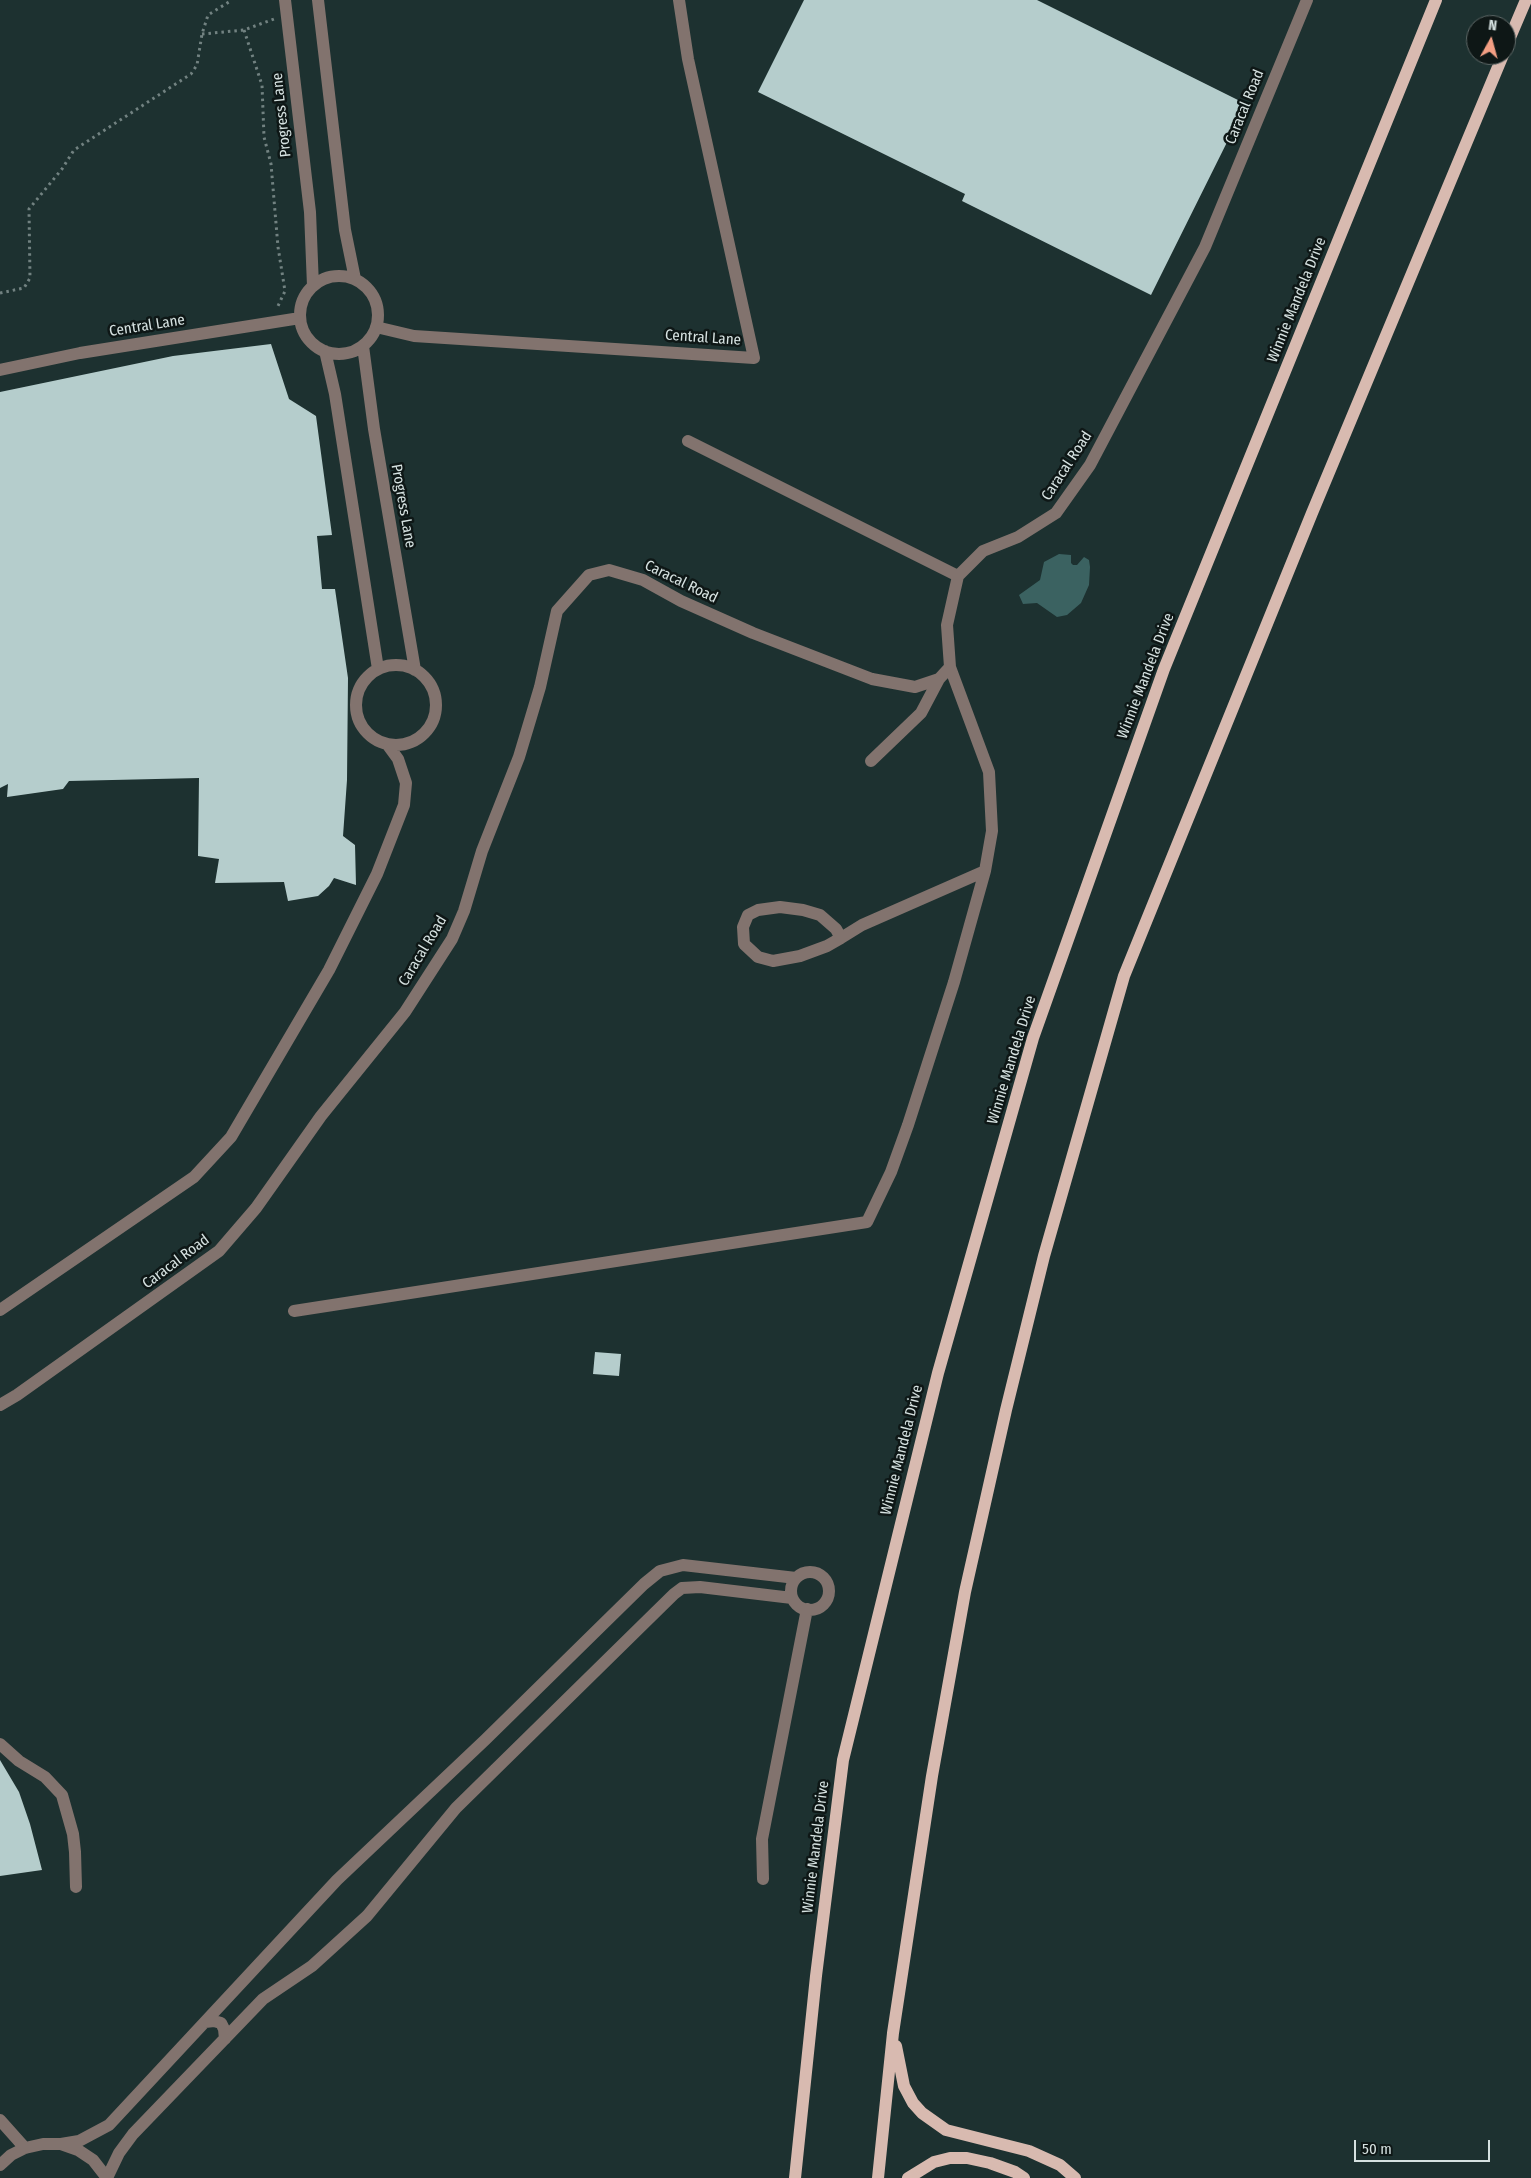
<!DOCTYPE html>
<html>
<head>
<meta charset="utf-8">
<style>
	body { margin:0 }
	#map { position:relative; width:1531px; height:2178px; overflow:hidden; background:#1d3130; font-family:"Fira Sans Condensed",sans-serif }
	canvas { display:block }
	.north { position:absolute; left:1466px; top:15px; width:50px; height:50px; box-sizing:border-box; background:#0e1716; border:1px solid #5e6867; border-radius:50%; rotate:7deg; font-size:14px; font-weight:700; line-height:20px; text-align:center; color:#d6e2e1 }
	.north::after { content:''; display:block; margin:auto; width:18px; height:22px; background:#f39f84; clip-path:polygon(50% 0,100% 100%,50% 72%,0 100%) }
	.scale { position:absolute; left:1354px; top:2140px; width:136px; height:22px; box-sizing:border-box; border:2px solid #d6e2e1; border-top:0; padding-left:6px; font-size:15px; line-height:18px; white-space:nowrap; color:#d6e2e1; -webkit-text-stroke:4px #0e1716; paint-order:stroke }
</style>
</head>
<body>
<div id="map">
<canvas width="1531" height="2178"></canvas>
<div class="north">N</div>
<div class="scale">50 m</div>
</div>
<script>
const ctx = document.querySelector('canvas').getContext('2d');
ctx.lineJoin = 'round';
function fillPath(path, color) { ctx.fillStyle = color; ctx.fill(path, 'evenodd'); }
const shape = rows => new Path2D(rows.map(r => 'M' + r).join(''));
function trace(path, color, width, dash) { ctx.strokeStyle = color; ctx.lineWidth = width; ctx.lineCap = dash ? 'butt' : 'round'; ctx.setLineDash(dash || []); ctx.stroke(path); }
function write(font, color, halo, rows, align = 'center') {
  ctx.font = font + ' "Fira Sans Condensed",sans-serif'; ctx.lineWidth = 5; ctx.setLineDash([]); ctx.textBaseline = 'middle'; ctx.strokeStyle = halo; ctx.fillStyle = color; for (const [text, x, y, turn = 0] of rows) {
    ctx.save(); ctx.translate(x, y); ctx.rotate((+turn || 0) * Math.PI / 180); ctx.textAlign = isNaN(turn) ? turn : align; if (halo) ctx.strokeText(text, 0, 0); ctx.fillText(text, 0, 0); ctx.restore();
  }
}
const water = shape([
	[1059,554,1071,555,1071,563,1073,565,1077,565,1084,557,1089,560,1090,567,1089,585,1081,603,1067,615,1057,617,1037,603,1023,604,1019,595,1040,580,1044,562]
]);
const building = shape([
	[804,0,1037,0,1246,104,1151,295,962,201,965,194,758,92],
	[271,344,289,399,316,416,332,535,317,536,322,589,335,589,348,678,347,780,343,836,355,845,356,885,334,878,329,886,318,896,288,901,284,882,215,883,219,859,198,856,199,778,69,781,63,789,7,797,8,784,0,788,0,392,173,356],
	[595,1352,621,1354,619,1376,593,1374],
	[0,1760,19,1792,30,1824,42,1870,0,1876]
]);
const path = shape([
	[244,30,262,85,264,137,271,164,278,247,285,291,277,308],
	[202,34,244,30,274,19],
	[0,293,24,288,30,278,29,209,62,169,74,150,191,74,197,65,202,34,208,15,232,0]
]);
const minor = shape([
	[285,0,310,212,313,286],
	[318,0,345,230,355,279],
	'300 315a39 39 0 1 1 78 0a39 39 0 1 1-78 0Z',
	[376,327,414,336,754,358,688,59,679,0],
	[363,346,374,429,415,670],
	[325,351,335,394,378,669],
	[0,370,80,353,300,318],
	[688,441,958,576],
	'356 705a40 40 0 1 1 80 0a40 40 0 1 1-80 0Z',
	[871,761,921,713,939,679],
	[841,938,836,929,820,915,803,910,780,907,758,910,748,915,743,927,744,944,758,957,773,961,800,956,827,946,841,938,862,925,985,871,992,831,989,772,950,667],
	[0,1310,194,1177,231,1137,329,970,377,874,404,805,406,783,398,759,387,744],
	[294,1311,867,1222,891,1172,908,1125,954,982,985,871],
	[0,1405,17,1395,219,1251,256,1208,321,1116,405,1012,452,939,464,911,482,851,519,757,540,687,557,611,589,575,609,570,643,580,681,601,753,633,872,679,915,687,939,679,950,667,947,625,958,576,983,551,1018,537,1056,513,1090,465,1205,247,1307,0],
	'791 1591a19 19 0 1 1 38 0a19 19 0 1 1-38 0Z',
	[0,1744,19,1761,45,1777,62,1795,73,1834,75,1852,76,1887],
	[763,1879,762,1839,807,1609],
	[205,2022,214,2021,221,2023,224,2029,225,2039],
	[0,2120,25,2148],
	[61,2144,79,2141,109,2125,337,1880,485,1740,644,1584,660,1571,683,1565,796,1578],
	[0,2165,11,2155,25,2148,43,2144,61,2144,78,2150,93,2160,107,2178],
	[107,2178,119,2153,133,2134,263,1999,312,1966,367,1916,456,1808,674,1594,682,1588,700,1587,792,1598]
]);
const major = shape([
	[1506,47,1526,0],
	[896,2046,904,2086,913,2103,922,2113,946,2130,1029,2151,1060,2165,1075,2178],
	[795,2178,816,1976,843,1760,938,1373,1033,1038,1164,669,1436,0],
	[878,2178,893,2033,932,1776,965,1592,1006,1410,1044,1256,1124,976,1312,513,1503,55],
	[908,2178,934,2162,950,2158,967,2158,990,2163,1015,2172,1024,2178]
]);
const streetNames = [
	["Caracal Road",1245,107,-68],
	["Progress Lane",282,115,-96],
	["Winnie Mandela Drive",1297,300,-68],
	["Central Lane",147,326,-9],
	["Central Lane",703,338,4],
	["Caracal Road",1067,466,-57],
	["Progress Lane",403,506,80],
	["Caracal Road",681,582,26],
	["Winnie Mandela Drive",1146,676,-69],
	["Caracal Road",423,951,-59],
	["Winnie Mandela Drive",1012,1060,-73],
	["Caracal Road",176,1262,-37],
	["Winnie Mandela Drive",902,1450,-76],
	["Winnie Mandela Drive",816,1847,-83]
];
fillPath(water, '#3b6261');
fillPath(building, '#b5cdcc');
trace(path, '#728281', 3, [2.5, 4]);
trace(minor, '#82736e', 12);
trace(major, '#d8bab0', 12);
write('15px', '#d6e2e1', '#0e1716', streetNames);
</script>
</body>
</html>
